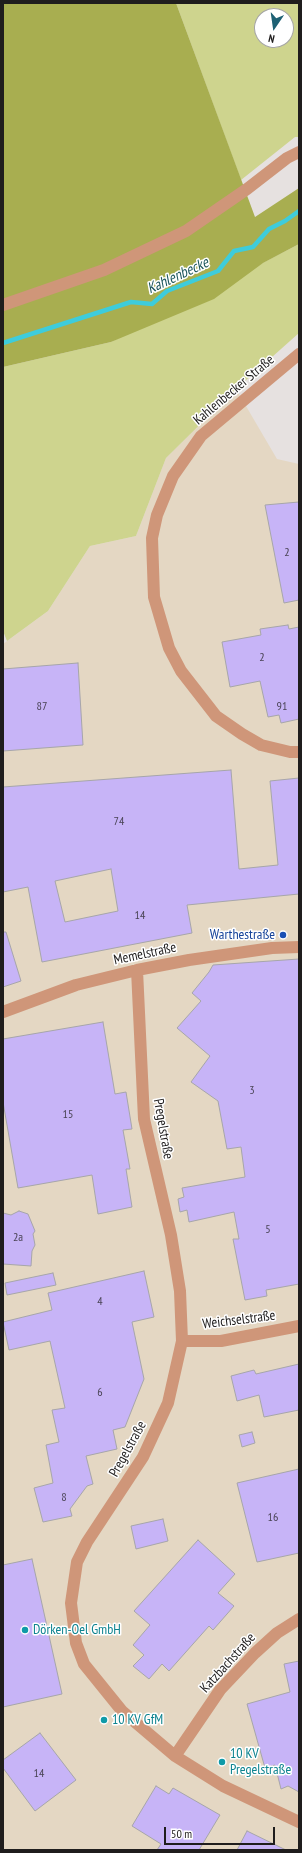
<!DOCTYPE html>
<html>
<head>
<meta charset="utf-8">
<style>
	body { margin:0 }
	#map { position:relative; width:302px; height:1853px; overflow:hidden; background:#e6e1e0; font-family:"PT Sans Narrow",sans-serif }
	canvas { display:block }
	.frame { position:absolute; inset:0; border:4px solid #1f1d1d; pointer-events:none }
	.north { position:absolute; left:254px; top:8px; width:40px; height:40px; box-sizing:border-box; background:#fff; border:1px solid #a5a5a5; border-radius:50%; rotate:193deg; font-size:11px; font-weight:700; line-height:16px; text-align:center; color:#1f1d1d }
	.north::after { content:''; display:block; margin:auto; width:14px; height:18px; background:#1e6174; clip-path:polygon(50% 0,100% 100%,50% 72%,0 100%) }
	.scale { position:absolute; left:164px; top:1827px; width:111px; height:18px; box-sizing:border-box; border:2px solid #1f1d1d; border-top:0; padding-left:5px; font-size:12px; line-height:14px; white-space:nowrap; color:#1f1d1d; -webkit-text-stroke:3px #fff; paint-order:stroke }
</style>
</head>
<body>
<div id="map">
<canvas width="302" height="1853"></canvas>
<div class="frame"></div>
<div class="north">N</div>
<div class="scale">50 m</div>
</div>
<script>
const ctx = document.querySelector('canvas').getContext('2d');
ctx.lineJoin = 'round';
function fillPath(path, color) { ctx.fillStyle = color; ctx.fill(path, 'evenodd'); }
const shape = rows => new Path2D(rows.map(r => 'M' + r).join(''));
function trace(path, color, width, dash) { ctx.strokeStyle = color; ctx.lineWidth = width; ctx.lineCap = dash ? 'butt' : 'round'; ctx.setLineDash(dash || []); ctx.stroke(path); }
function write(font, color, halo, rows, align = 'center') {
  ctx.font = font + ' "PT Sans Narrow",sans-serif'; ctx.lineWidth = 3; ctx.setLineDash([]); ctx.textBaseline = 'middle'; ctx.strokeStyle = halo; ctx.fillStyle = color; for (const [text, x, y, turn = 0] of rows) {
    ctx.save(); ctx.translate(x, y); ctx.rotate((+turn || 0) * Math.PI / 180); ctx.textAlign = isNaN(turn) ? turn : align; if (halo) ctx.strokeText(text, 0, 0); ctx.fillText(text, 0, 0); ctx.restore();
  }
}
const industrial = shape([
	[236,389,277,459,299,464,299,1850,3,1850,3,644,48,611,90,546,136,536,166,458]
]);
const green = shape([
	[176,3,299,3,299,137,295,137,241,180],
	[262,16,286,16,286,40,262,40],
	[299,244,299,333,236,389,166,458,136,536,90,546,48,611,7,641,3,631,3,367,111,342]
]);
const forest = shape([
	[3,3,176,3,255,217,299,188,299,244,263,263,214,299,111,342,3,367]
]);
const stream = shape([
	[3,343,131,302,152,304,167,291,218,271,234,251,253,247,269,229,285,221,299,211]
]);
const building = shape([
	[299,502,299,600,284,603,265,505,299,502],
	[288,625,289,629,299,627,299,719,281,723,279,715,268,717,260,681,230,687,222,642,261,635,260,629,288,625],
	[78,663,83,745,3,751,3,669,78,663],
	[231,770,239,869,278,865,270,781,299,778,299,894,187,905,192,933,42,962,28,887,3,892,3,787,231,770],
	[111,869,118,911,65,922,55,881,111,869],
	[3,932,6,932,21,981,3,987,3,932],
	[299,959,299,1284,266,1290,267,1296,245,1300,233,1239,239,1239,234,1212,189,1222,187,1210,180,1212,178,1199,184,1197,182,1188,245,1177,241,1147,227,1149,218,1101,191,1082,210,1056,177,1028,201,1001,192,993,209,972,213,965,299,959],
	[103,1022,115,1094,126,1092,132,1129,123,1130,130,1169,126,1169,132,1207,98,1214,92,1175,18,1188,3,1102,3,1039,103,1022],
	[19,1211,28,1214,35,1231,33,1234,35,1245,32,1251,31,1266,3,1264,3,1213,11,1215,19,1211],
	[144,1271,154,1317,132,1322,144,1379,125,1427,113,1430,117,1449,86,1456,93,1484,87,1486,70,1509,72,1516,43,1522,34,1488,53,1483,46,1445,59,1442,52,1410,65,1408,50,1341,9,1350,3,1322,52,1310,48,1293,144,1271],
	[53,1273,56,1285,7,1295,5,1283,53,1273],
	[299,1364,299,1410,264,1417,259,1395,237,1401,231,1376,254,1370,256,1374,299,1364],
	[252,1432,255,1443,242,1447,239,1435,252,1432],
	[299,1469,299,1553,257,1562,237,1483,299,1469],
	[163,1519,168,1541,136,1549,131,1526,163,1519],
	[198,1540,235,1574,218,1593,234,1606,213,1630,209,1626,169,1671,162,1664,149,1679,133,1666,144,1655,133,1645,150,1625,134,1611,198,1540],
	[32,1559,62,1694,3,1707,3,1565,32,1559],
	[299,1661,299,1792,288,1786,281,1789,275,1765,265,1768,247,1704,290,1692,284,1664,299,1661],
	[40,1733,76,1780,35,1811,3,1768,3,1760,40,1733],
	[156,1786,169,1794,173,1788,220,1815,199,1850,157,1850,161,1844,132,1826,156,1786],
	[247,1831,286,1850,237,1850,247,1831]
]);
const minor = shape([
	[3,305,104,270,186,231,247,189,287,158,299,152],
	[299,354,201,436,173,476,157,515,152,538,154,597,169,648,181,671,216,716,242,734,261,745,290,752,299,752],
	[137,970,144,1119,171,1235,180,1291,182,1341,168,1403,143,1457,87,1542,77,1562,71,1603,76,1643,84,1664,122,1711,175,1756,223,1786,299,1822],
	[3,1012,76,985,137,970,189,960,272,948,299,947],
	[182,1341,221,1341,299,1326],
	[175,1756,220,1690,255,1653,277,1633,299,1619]
]);
const markers = [
	[283,935,4,"#1a4fb4"],
	[25,1630,4,"#0f9aa8"],
	[104,1720,4,"#0f9aa8"],
	[222,1762,4,"#0f9aa8"]
];
const numberNames = [
	["2",287,553],
	["2",262,658],
	["87",42,707],
	["91",282,707],
	["74",119,822],
	["14",140,916],
	["3",252,1091],
	["15",68,1115],
	["5",268,1230],
	["2a",18,1238],
	["4",100,1302],
	["6",100,1393],
	["8",64,1498],
	["16",273,1518],
	["14",39,1774]
];
const streetNames = [
	["Kahlenbecker Straße",234,390,-40],
	["Memelstraße",145,954,-12],
	["Pregelstraße",163,1129,80],
	["Weichselstraße",239,1320,-7],
	["Pregelstraße",128,1449,-61],
	["Katzbachstraße",228,1663,-48]
];
const transitNames = [
	["Warthestraße",275,935]
];
const cultureNames = [
	["Dörken-Oel GmbH",33,1630],
	["10 KV GfM",112,1720],
	["10 KV",230,1754],
	["Pregelstraße",230,1770]
];
const waterNames = [
	["Kahlenbecke",178,276,-25]
];
fillPath(industrial, '#e4d7c3');
fillPath(green, '#ced48e');
fillPath(forest, '#a8ae50');
trace(stream, '#3eccdb', 4.5);
fillPath(building, '#c7b4f7');
trace(building, '#a7a6aa', 1);
trace(minor, '#cf9679', 12);
for (const [x, y, r, color] of markers) { const dot = new Path2D(); dot.arc(x, y, r, 0, 2 * Math.PI); ctx.fillStyle = color; ctx.fill(dot); trace(dot, '#fff', 1.5); }
write('12px', '#494354', null, numberNames);
write('14px', '#1f1d1d', '#fff', streetNames);
write('14px', '#164399', '#fff', transitNames, 'right');
write('14px', '#0d838f', '#fff', cultureNames, 'left');
write('italic 15px', '#1c565c', '#fff', waterNames);
</script>
</body>
</html>
